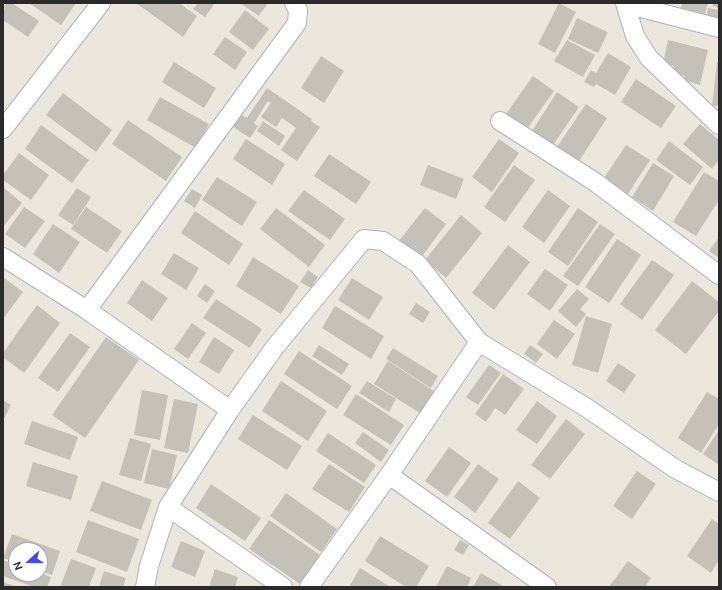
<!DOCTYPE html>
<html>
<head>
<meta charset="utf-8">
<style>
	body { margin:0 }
	#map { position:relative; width:722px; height:590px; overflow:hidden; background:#ebe7dd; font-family:Ubuntu,sans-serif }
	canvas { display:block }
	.frame { position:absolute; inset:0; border:4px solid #2a2a2a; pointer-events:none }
	.north { position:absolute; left:8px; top:542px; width:40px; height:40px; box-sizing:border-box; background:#fff; border:1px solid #aaa; border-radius:50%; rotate:249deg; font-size:11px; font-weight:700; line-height:16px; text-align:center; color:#2a2a2a }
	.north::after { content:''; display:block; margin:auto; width:14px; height:18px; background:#4548f0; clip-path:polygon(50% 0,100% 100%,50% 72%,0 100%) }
</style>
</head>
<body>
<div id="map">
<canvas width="722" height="590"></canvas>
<div class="frame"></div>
<div class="north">N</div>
</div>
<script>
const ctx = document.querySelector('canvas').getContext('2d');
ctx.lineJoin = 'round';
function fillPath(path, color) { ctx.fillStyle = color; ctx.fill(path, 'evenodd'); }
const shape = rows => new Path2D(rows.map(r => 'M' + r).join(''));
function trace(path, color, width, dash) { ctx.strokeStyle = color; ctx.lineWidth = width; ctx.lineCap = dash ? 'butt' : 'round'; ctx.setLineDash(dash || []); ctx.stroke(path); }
const building = shape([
	[5,3,12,3,39,21,28,37,3,20],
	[29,3,76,3,61,25],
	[136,3,179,3,197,16,183,37],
	[198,3,215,3,205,17,193,9],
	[240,3,268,3,259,16],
	[559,3,576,12,555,53,538,44],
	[682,3,708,3,705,14,681,8],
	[714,3,719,3,719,8,713,6],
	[708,8,719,10,719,22,706,20],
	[245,10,269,29,253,50,229,32],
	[577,18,608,32,598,53,568,39],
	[225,37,247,52,235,70,213,54],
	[567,40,595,55,583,77,554,61],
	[668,40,708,50,700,85,683,80,685,76,672,73,674,66,663,64],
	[608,53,631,67,615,95,596,84,594,87,584,82,591,70,596,73],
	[321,56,344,71,324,103,301,88],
	[174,62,216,88,204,108,162,82],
	[717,62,719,62,719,106,712,106],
	[533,76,554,91,527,129,506,114],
	[636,79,676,106,661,128,621,102],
	[267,88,312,119,311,121,320,127,297,161,281,150,296,128,282,118,276,127,261,117,271,103,268,101,254,123,258,126,250,138,232,126,240,114,247,118],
	[557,92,579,107,553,145,532,131],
	[63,93,112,130,96,152,46,115],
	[160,97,209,124,196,148,147,120],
	[586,104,607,118,579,161,557,147],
	[128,120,182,157,166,181,112,144],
	[263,121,285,136,279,146,257,131],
	[700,124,719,140,719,160,712,169,683,144],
	[41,125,89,160,72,183,25,149],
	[246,139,285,164,272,185,233,159],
	[499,139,519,153,492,192,472,177],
	[669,141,703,167,690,185,656,160],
	[626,145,650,160,628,194,604,178],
	[19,153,49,175,31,200,3,180,3,175],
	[329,154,371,182,356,204,314,176],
	[653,163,674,176,653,211,632,197],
	[428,165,464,179,456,199,420,185],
	[514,165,535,180,505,222,484,207],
	[704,172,719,181,719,200,696,236,673,222],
	[217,177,257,202,242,226,202,200],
	[3,187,22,203,3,227],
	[77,188,91,197,73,225,58,215],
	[192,189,202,195,195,208,184,201],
	[304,190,345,219,330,240,288,211],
	[548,190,570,206,544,243,522,227],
	[24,207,45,221,25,248,5,234],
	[86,207,122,231,107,253,71,229],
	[276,208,325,245,309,267,260,229],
	[425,208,446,224,420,259,398,242],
	[578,208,598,222,568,266,548,252],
	[195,211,243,244,229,265,181,233],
	[461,215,482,233,446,278,425,260],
	[53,224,80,242,59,273,33,254],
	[600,224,615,234,578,286,563,276],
	[719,237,719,258,709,251],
	[617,239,641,255,609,303,585,287],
	[508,245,530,262,494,310,472,293],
	[174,253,199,268,186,290,161,274],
	[253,257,299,286,281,314,236,286],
	[652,260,674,275,642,320,620,304],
	[545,269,568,285,550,311,527,294],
	[308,270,318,277,311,288,300,282],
	[3,277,23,292,3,319],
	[352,278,383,297,369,320,338,300],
	[142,280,168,298,152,321,127,303],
	[692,281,719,302,719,311,686,354,655,330],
	[205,284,215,291,207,303,197,296],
	[577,289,589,299,580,309,586,314,576,327,558,311],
	[216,299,262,329,250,348,203,318],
	[416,303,430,312,423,323,409,314],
	[37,305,60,323,24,373,3,357,3,353],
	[335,306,384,336,371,359,322,328],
	[586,316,612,324,598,373,572,365],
	[554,320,575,334,557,359,537,344],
	[192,323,206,333,188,359,174,349],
	[70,333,90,347,58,392,38,378],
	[106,337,139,360,85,438,52,415],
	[214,337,234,350,219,374,199,362],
	[319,345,349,364,342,375,312,356],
	[530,345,543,354,536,363,524,354],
	[393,348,438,376,431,388,386,359],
	[299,351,352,386,337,409,284,374],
	[388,361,434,391,420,413,374,384],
	[618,363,636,375,624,393,606,381],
	[489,365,501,373,478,405,466,397],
	[503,374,524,389,505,415,495,408,486,422,475,414],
	[281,381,327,411,308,441,262,411],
	[367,381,396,399,389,412,359,393],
	[142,390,168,395,160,440,134,435],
	[707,392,719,399,719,424,701,453,678,438],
	[356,394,404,425,391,445,343,415],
	[174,399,198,404,188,453,164,448],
	[3,400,11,405,3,421],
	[537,401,557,416,537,444,516,430],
	[253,415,302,446,287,470,238,439],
	[566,419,585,434,550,479,531,465],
	[32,421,78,437,70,460,24,444],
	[719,430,719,465,703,454],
	[363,432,389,450,381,462,355,443],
	[328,433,376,465,364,483,316,451],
	[130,438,151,444,141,481,119,475],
	[449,447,471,463,447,497,425,481],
	[152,449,177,455,169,489,144,483],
	[33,462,78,476,71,500,26,486],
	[329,464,365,487,349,512,312,489],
	[478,464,499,479,475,513,454,497],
	[637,471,656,484,632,519,613,506],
	[102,481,152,500,141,530,90,511],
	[518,481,540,498,510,539,488,523],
	[211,484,261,518,245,541,196,508],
	[286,493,337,529,321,552,270,516],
	[712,519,719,524,719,560,711,573,687,556],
	[88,520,139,539,127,572,76,552],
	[269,520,320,555,300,584,249,549],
	[12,534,60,551,52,575,40,571,40,550,16,550,16,562,3,558],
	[380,536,429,566,416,587,406,587,365,561],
	[460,540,469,545,463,555,454,550],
	[181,541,205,551,195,577,171,567],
	[71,559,96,568,89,587,60,587],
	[3,560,16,565,16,574,40,573,51,577,47,587,34,587,3,576],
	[628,561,651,578,645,587,609,587],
	[447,566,471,578,467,587,436,587],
	[360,568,389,586,389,587,349,587],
	[215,569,238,577,235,587,209,587],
	[104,571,126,578,123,587,99,587],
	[481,573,503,586,502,587,473,587],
	[3,582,18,587,3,587]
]);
const street = shape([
	[625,3,635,36,649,58,719,125],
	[626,4,719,28],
	[500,121,595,182,719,275],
	[3,129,101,3],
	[3,257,87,310,230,410],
	[87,310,297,23,298,10,294,3],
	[389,475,547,587],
	[168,507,283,587],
	[145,587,149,566,168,507,230,410,275,347,364,239,383,241,418,264,479,342,587,408,674,468,719,492],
	[309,587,389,475,479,342]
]);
fillPath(building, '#c4c1b8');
trace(street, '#b0b0bd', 20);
trace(street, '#fff', 18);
</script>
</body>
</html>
